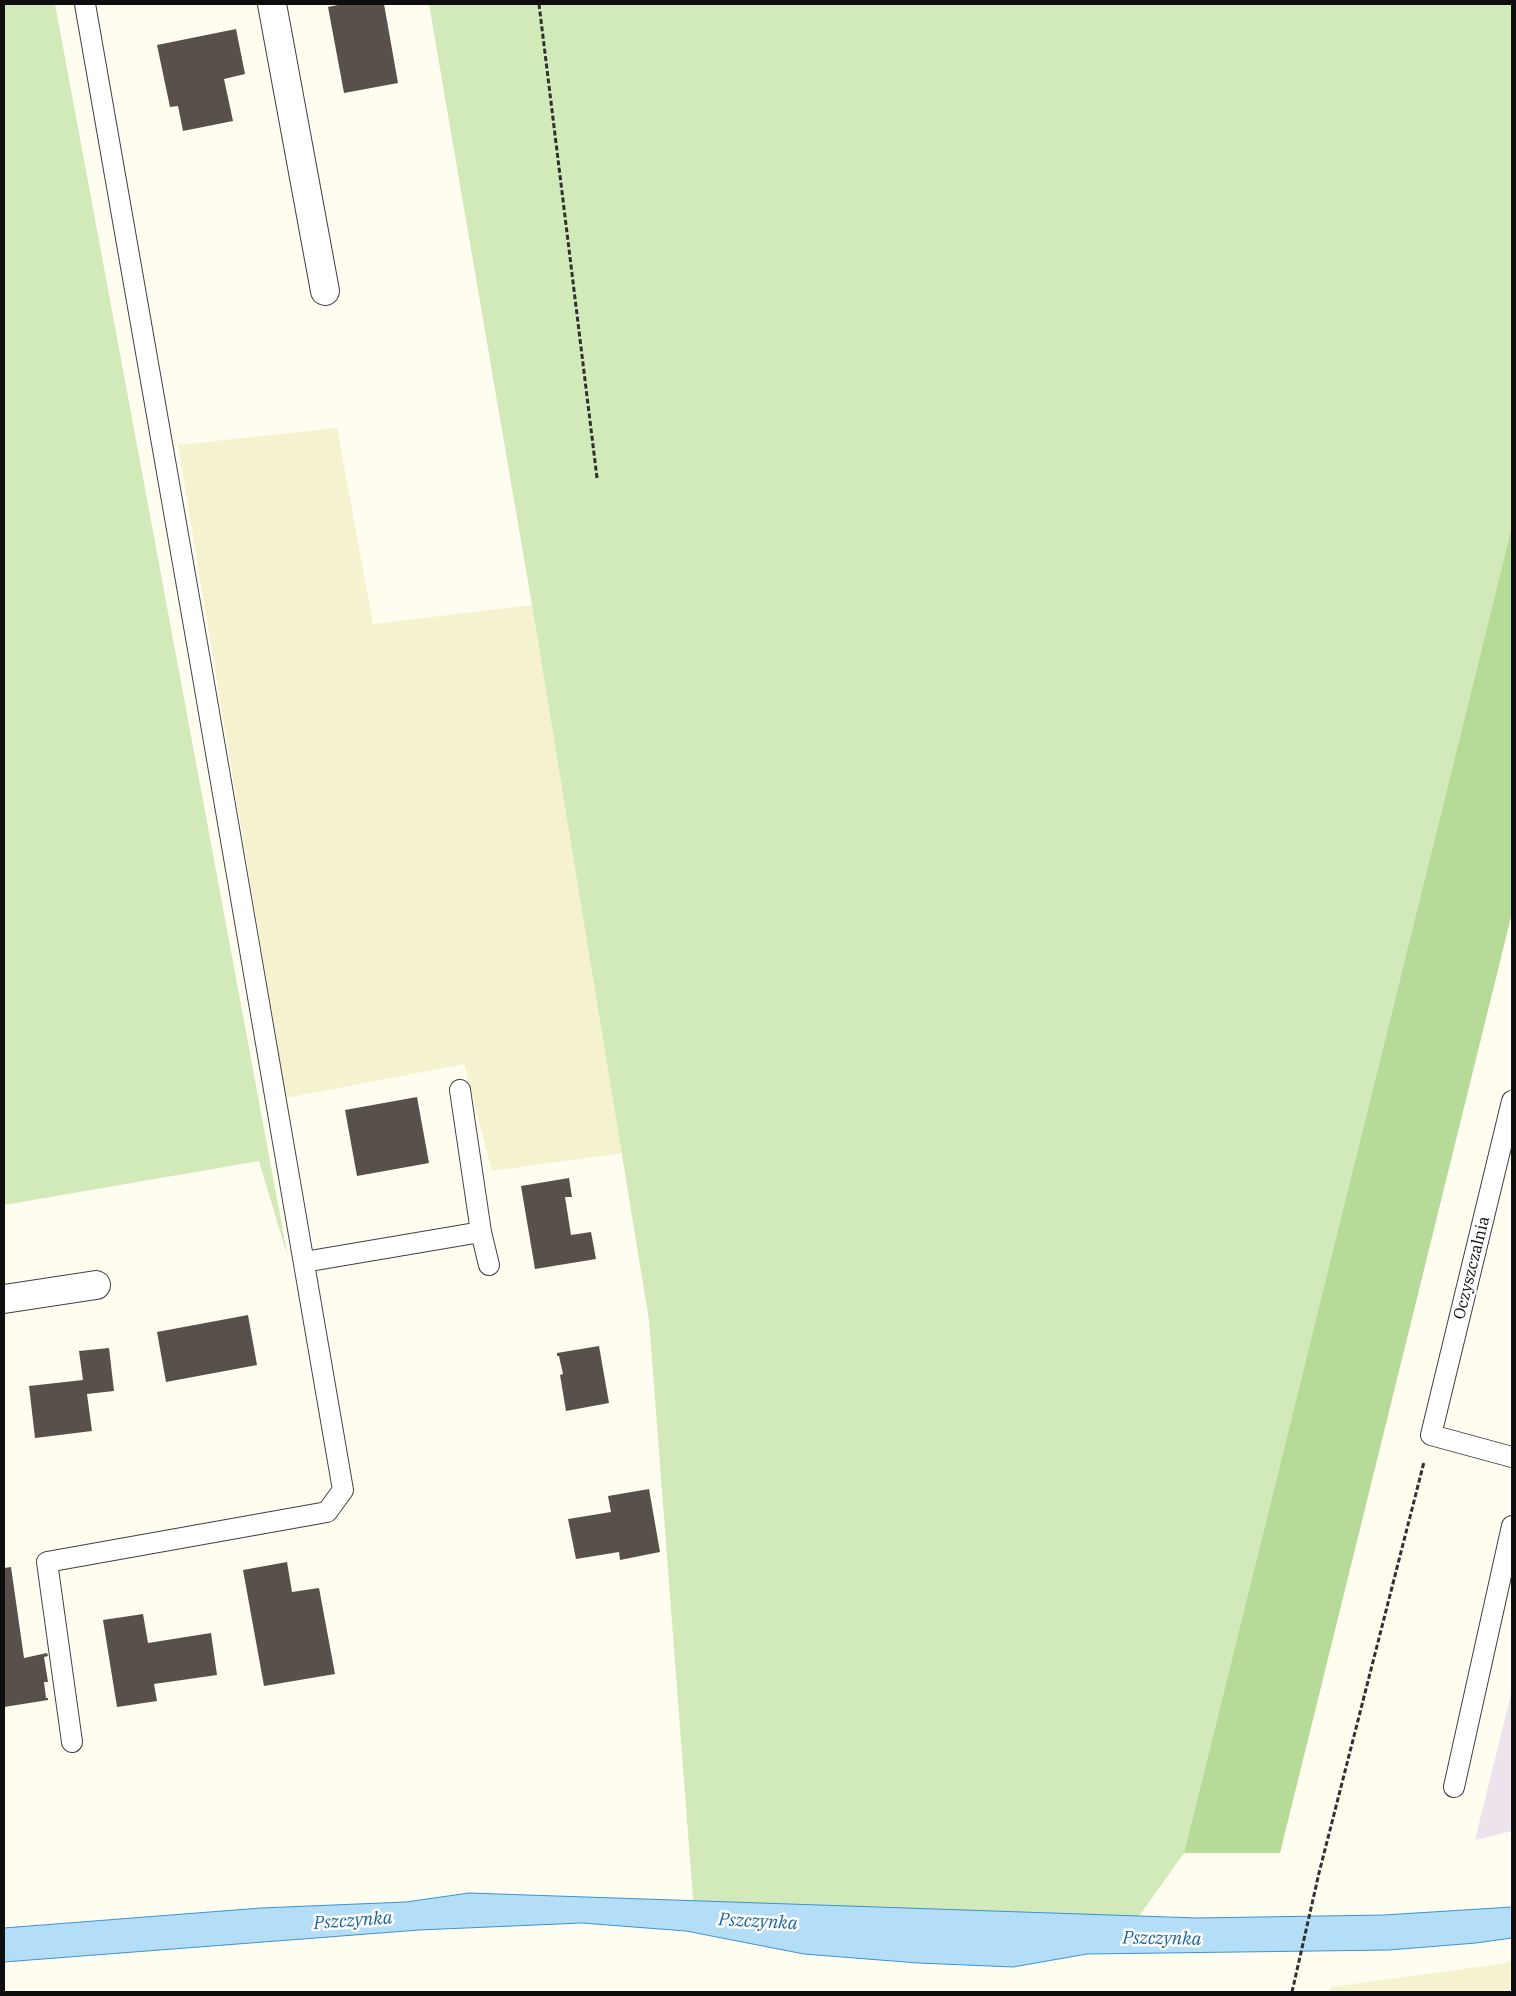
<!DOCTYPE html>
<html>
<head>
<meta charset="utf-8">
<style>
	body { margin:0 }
	#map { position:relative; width:1516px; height:1996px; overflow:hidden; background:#fffcf0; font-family:"IBM Plex Serif",serif }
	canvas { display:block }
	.frame { position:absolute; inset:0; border:5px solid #0e0e0e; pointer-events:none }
</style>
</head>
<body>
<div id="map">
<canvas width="1516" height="1996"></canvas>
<div class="frame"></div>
</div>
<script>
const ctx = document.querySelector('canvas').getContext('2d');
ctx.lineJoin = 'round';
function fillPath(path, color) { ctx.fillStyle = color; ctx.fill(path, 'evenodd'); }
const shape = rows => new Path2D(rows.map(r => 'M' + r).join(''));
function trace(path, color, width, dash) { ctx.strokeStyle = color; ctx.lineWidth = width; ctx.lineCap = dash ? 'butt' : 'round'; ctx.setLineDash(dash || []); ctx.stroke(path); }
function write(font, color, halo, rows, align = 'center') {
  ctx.font = font + ' "IBM Plex Serif",serif'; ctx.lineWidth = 5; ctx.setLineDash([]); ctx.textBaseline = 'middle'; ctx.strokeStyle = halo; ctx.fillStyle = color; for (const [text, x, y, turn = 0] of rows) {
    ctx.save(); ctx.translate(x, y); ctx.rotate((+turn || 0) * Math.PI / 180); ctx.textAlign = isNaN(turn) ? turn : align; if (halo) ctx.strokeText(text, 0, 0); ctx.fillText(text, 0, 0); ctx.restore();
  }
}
const industrial = shape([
	[1512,1690,1512,1831,1475,1840]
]);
const farmland = shape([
	[337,428,373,624,532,605,622,1153,492,1171,464,1064,286,1098,178,445],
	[1512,1961,1512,1992,1330,1992,1331,1987,1500,1964]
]);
const green = shape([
	[4,4,55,4,288,1258,259,1161,4,1205],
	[429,4,1512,4,1512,526,1184,1853,1132,1926,694,1912,649,1320,532,605]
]);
const forest = shape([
	[1512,526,1512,913,1280,1853,1184,1853]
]);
const water = shape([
	[469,1893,1197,1918,1384,1915,1512,1907,1512,1938,1476,1943,1389,1950,1087,1954,1013,1967,918,1963,804,1954,686,1931,582,1923,419,1930,4,1962,4,1928,261,1908,406,1902,469,1893]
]);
const building = shape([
	[343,4,384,4,398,83,344,93,328,7],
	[236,29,245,74,224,79,233,121,183,131,178,106,170,107,157,45],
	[417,1097,429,1163,357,1176,345,1110],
	[569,1178,572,1197,565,1197,571,1235,591,1232,596,1259,535,1269,521,1186],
	[248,1315,257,1365,166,1382,157,1332],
	[599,1346,609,1403,566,1411,560,1375,563,1374,559,1356,557,1356,557,1353],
	[109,1348,114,1391,87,1394,92,1431,35,1438,29,1386,83,1380,79,1351],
	[649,1489,660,1552,620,1560,619,1552,576,1559,568,1519,611,1512,608,1496],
	[287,1562,292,1592,319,1588,335,1674,264,1686,243,1570],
	[11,1567,24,1658,47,1653,48,1656,44,1657,48,1682,44,1682,46,1698,48,1698,48,1700,4,1707,4,1568],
	[143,1614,148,1643,211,1633,217,1675,154,1684,157,1701,117,1707,103,1620]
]);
const path = shape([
	[539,4,597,478],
	[1292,1992,1319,1873,1424,1462]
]);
const service = shape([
	[1512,1101,1431,1435,1512,1457],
	[481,1232,489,1265],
	[304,1262,481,1232,460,1090],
	[72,1742,47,1562,327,1512,343,1490,201,666,85,4],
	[1454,1787,1512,1526]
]);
const minor = shape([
	[272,4,325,291],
	[4,1299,96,1285]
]);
const streetNames = [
	["Oczyszczalnia",1472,1268,-76]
];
const waterNames = [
	["Pszczynka",353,1921,-4],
	["Pszczynka",758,1922,3],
	["Pszczynka",1162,1939,1]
];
fillPath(industrial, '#ece3ed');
fillPath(farmland, '#f5f2d0');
fillPath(green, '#d2eab9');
fillPath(forest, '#b6db98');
fillPath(water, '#b4def7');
trace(water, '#3a93cf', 1);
fillPath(building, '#57504b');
trace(service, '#414141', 22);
trace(minor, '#414141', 30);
trace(path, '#303030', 3, [5, 2.5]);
trace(service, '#fff', 20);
trace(minor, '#fff', 28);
write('16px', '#0e0e0e', '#fff', streetNames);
write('italic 18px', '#1664a2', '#fff', waterNames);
</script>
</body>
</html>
